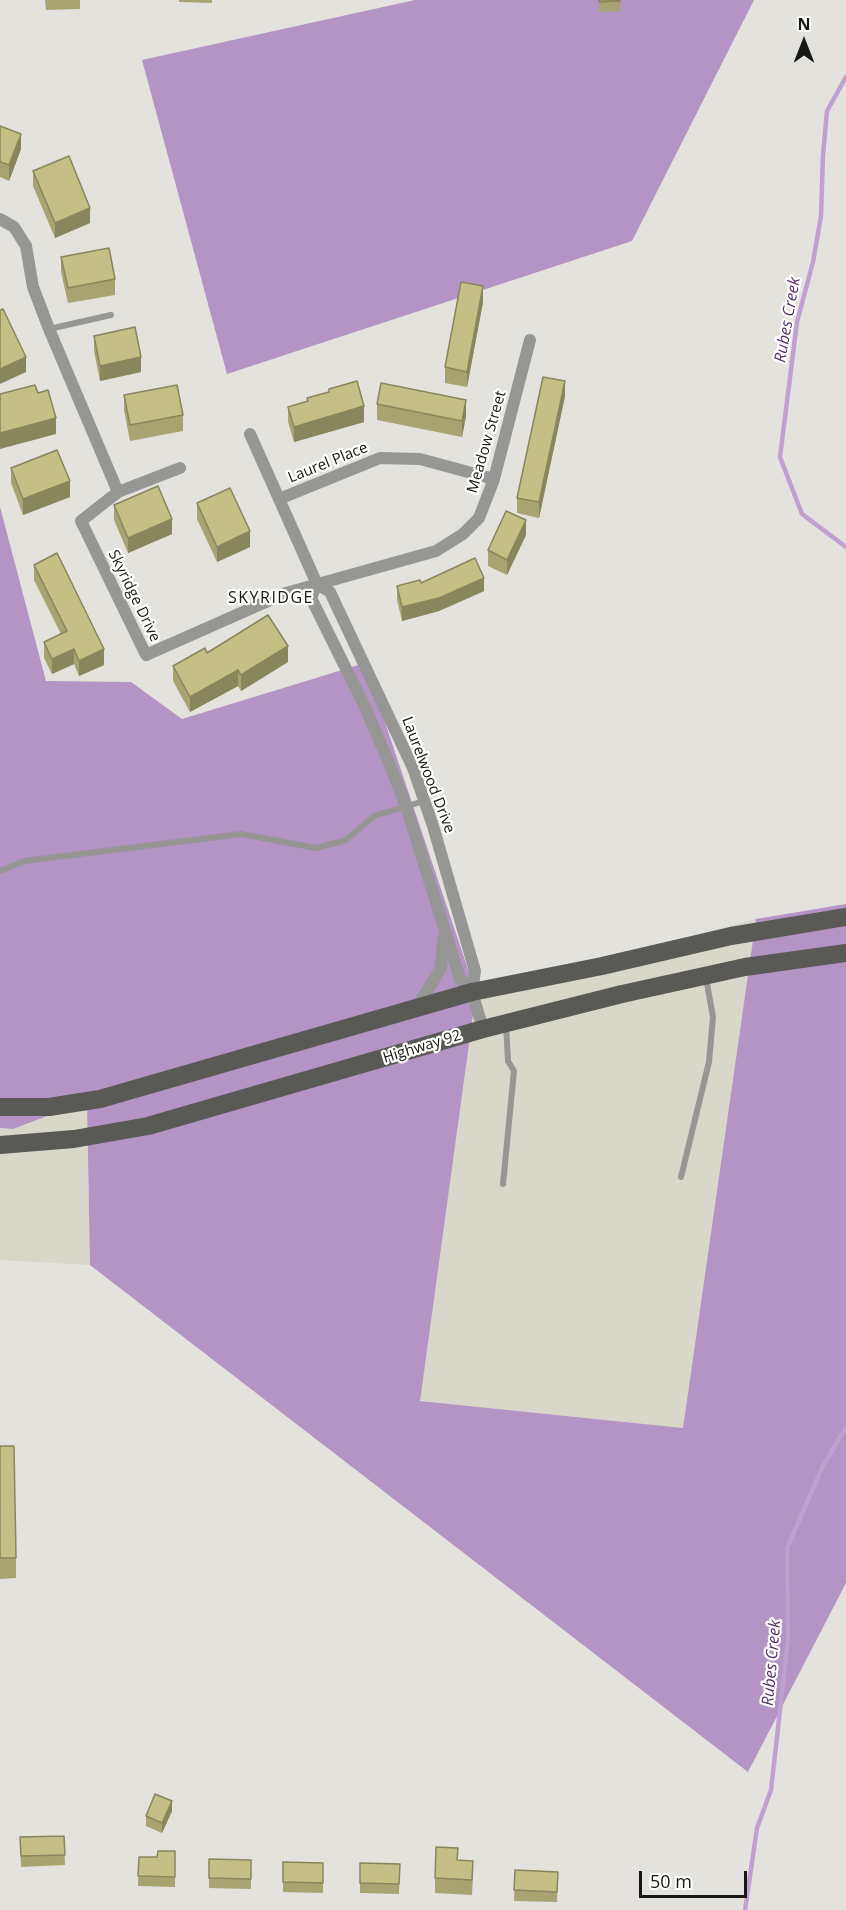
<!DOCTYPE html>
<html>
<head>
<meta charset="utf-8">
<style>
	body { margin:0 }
	#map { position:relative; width:846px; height:1910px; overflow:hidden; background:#e3e2dd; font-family:"Open Sans",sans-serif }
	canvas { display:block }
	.north { position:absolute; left:774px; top:12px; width:60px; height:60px; -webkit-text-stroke:4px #fffffe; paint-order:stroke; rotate:0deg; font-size:16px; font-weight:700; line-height:24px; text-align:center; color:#171715 }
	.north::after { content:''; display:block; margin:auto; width:21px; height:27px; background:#171715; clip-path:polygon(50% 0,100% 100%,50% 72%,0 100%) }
	.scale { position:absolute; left:639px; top:1871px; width:108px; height:27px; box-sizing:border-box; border:3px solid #171715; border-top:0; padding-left:8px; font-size:18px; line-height:21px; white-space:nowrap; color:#171715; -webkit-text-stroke:4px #fffffe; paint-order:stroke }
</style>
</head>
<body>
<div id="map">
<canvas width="846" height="1910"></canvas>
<div class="north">N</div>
<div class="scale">50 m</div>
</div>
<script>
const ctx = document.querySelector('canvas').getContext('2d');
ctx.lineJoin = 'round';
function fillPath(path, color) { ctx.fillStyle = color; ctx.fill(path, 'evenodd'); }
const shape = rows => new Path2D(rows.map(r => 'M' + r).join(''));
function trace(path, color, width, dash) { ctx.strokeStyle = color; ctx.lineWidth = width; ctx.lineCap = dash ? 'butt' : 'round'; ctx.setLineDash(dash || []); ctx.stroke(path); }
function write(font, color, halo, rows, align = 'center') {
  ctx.font = font + ' "Open Sans",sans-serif'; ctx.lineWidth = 4.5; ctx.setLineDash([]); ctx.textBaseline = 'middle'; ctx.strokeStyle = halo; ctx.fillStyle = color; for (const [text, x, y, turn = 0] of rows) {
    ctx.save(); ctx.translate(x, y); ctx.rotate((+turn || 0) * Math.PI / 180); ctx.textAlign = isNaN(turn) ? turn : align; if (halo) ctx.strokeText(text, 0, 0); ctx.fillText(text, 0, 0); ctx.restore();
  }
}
const built = shape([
	[756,919,683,1428,419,1401,476,993],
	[87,1101,90,1265,0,1260,0,1128,13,1129]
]);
const forest = shape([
	[415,0,754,0,632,241,227,374,142,60],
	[0,507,46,681,131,682,182,719,365,663,476,993,420,1401,683,1428,756,919,846,904,846,1583,748,1772,90,1265,87,1101,13,1129,0,1128]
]);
const stream = shape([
	[846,77,827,111,823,155,821,216,813,262,797,322,780,457,802,514,846,547],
	[745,1910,757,1828,771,1790,788,1639,787,1548,823,1466,846,1427]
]);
const lane = shape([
	[49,329,111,315],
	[0,871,24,861,241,834,316,848,346,840,374,816,424,801],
	[681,1177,709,1062,713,1017,706,978],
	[503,1184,514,1071,508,1061,506,1024]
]);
const street = shape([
	[0,219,14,227,26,246,33,287,49,329,118,492],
	[250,434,317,584,330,592,413,768,433,826,475,971,472,992,483,1029],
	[180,468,118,492,81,521,146,655,286,593,436,551,463,534,479,518,494,479,530,340],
	[279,499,380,458,420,459,494,479],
	[317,584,311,598,364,705,391,768,406,806,460,979,472,992],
	[417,1007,441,968,443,939]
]);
const primary = shape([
	[0,1107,49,1107,100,1099,472,992,602,966,731,936,846,917],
	[0,1145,74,1139,148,1126,483,1029,622,994,745,967,846,953]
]);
const wall = shape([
	[45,0,80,0,80,9,46,10],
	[179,0,212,0,212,3,179,2],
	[599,0,620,1,620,11,599,12],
	[0,126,21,149,9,181,0,177],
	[33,171,90,223,55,238,33,186],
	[61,257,115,279,115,295,68,303,61,272],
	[483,302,467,387,445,383,445,367],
	[94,336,141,372,100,381,94,351],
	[329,389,364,422,294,442,288,422,288,407,307,401,307,398,329,392],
	[124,395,183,415,183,431,130,441,124,410],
	[565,396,539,518,517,513,517,498],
	[377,404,466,416,462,437,377,420],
	[11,468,70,497,23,515,11,483],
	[197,503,250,547,217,562,197,519],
	[114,505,172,534,128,553,114,520],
	[526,535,507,575,488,566,488,550],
	[34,565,104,665,79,676,74,664,52,674,44,658,44,642,61,634,34,580],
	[421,583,484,591,439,611,402,621,397,600,397,586],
	[207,653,288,662,241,691,238,686,190,712,173,681,173,666],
	[0,1446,16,1558,16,1578,0,1579],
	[172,1811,162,1833,146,1826,146,1816],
	[64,1836,65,1865,21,1867,20,1837],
	[175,1851,175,1887,138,1886,139,1857,157,1857],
	[209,1859,251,1860,251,1889,209,1888],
	[283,1862,323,1863,323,1893,283,1892],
	[360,1863,400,1864,399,1894,360,1893],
	[515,1870,558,1872,557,1902,514,1901],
	[473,1876,472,1895,435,1893,435,1878]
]);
const shadedWall = shape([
	[21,134,21,149,9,181,9,165],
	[90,208,90,223,55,238,55,223],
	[483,286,483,302,467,387,467,372],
	[26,357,26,372,0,384,0,369],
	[141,357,141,372,100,381,100,366],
	[565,381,565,396,539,518,539,502],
	[466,400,466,416,462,437,462,421],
	[364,406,364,422,294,442,294,427],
	[56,418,56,434,0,449,0,433],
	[70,481,70,497,23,515,23,499],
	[172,519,172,534,128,553,128,538],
	[526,520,526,535,507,575,507,560],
	[250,531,250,547,217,562,217,547],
	[484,578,484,591,439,611,402,621,402,607],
	[288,646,288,662,241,691,241,675],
	[74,649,74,664,52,674,52,659],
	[104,649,104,665,79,676,79,661],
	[238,670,238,686,190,712,190,697],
	[172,1801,172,1811,162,1833,162,1823]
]);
const building = shape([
	[599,0,620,0,620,1,599,2,599,0],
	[0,126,21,134,9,165,0,162,0,126],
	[69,156,90,208,55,223,33,171,69,156],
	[109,248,115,279,68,288,61,257,109,248],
	[461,282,483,286,467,372,445,367,461,282],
	[3,309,26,357,0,369,0,310,3,309],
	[135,327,141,357,100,366,94,336,135,327],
	[543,377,565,381,539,502,517,498,543,377],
	[357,381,364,406,294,427,288,407,308,401,307,398,329,392,329,389,357,381],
	[381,383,466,400,462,421,377,404,381,383],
	[35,385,38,393,48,390,56,418,0,433,0,394,35,385],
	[177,385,183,415,130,425,124,395,177,385],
	[57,450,70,481,23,499,11,468,57,450],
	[158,486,172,519,128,538,114,505,158,486],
	[230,488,250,531,217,547,197,503,230,488],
	[506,511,526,520,507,560,488,550,506,511],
	[57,553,104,649,79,661,74,649,52,659,44,642,67,631,34,565,57,553],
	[475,558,484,578,439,598,402,607,397,586,420,580,421,583,475,558],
	[268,615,288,646,241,675,238,670,190,697,173,666,205,648,207,653,268,615],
	[0,1446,14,1446,16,1558,0,1558,0,1446],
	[155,1794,172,1801,162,1823,146,1816,155,1794],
	[64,1836,65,1855,21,1856,20,1837,64,1836],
	[436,1847,458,1848,457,1860,473,1861,472,1880,435,1878,436,1847],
	[158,1851,175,1851,175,1877,138,1876,139,1857,157,1857,158,1851],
	[209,1859,251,1860,251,1879,209,1878,209,1859],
	[283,1862,323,1863,323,1883,283,1882,283,1862],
	[360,1863,400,1864,399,1884,360,1883,360,1863],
	[515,1870,558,1872,557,1892,514,1890,515,1870]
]);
const streetNames = [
	["Meadow Street",487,442,-74],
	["Laurel Place",328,463,-22],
	["Skyridge Drive",134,596,64],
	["Laurelwood Drive",428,775,69],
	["Highway 92",422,1047,-17]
];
const waterNames = [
	["Rubes Creek",788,320,-80],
	["Rubes Creek",772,1663,-85]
];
const neighbourhoodNames = [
	["SKYRIDGE",271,598]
];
fillPath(built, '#d8d7ca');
fillPath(forest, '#b394c4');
trace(stream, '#bfa0d0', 4.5);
trace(lane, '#969694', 6);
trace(street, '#969694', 12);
trace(primary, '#595955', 18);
fillPath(wall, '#a8a472');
fillPath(shadedWall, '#88865d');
fillPath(building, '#c3bf85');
trace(building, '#88865d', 1.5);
write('15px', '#171715', '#fffffe', streetNames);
write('italic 16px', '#572f6b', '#fffffe', waterNames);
ctx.letterSpacing = '1.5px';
write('16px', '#171715', '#fffffe', neighbourhoodNames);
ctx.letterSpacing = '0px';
</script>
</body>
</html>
